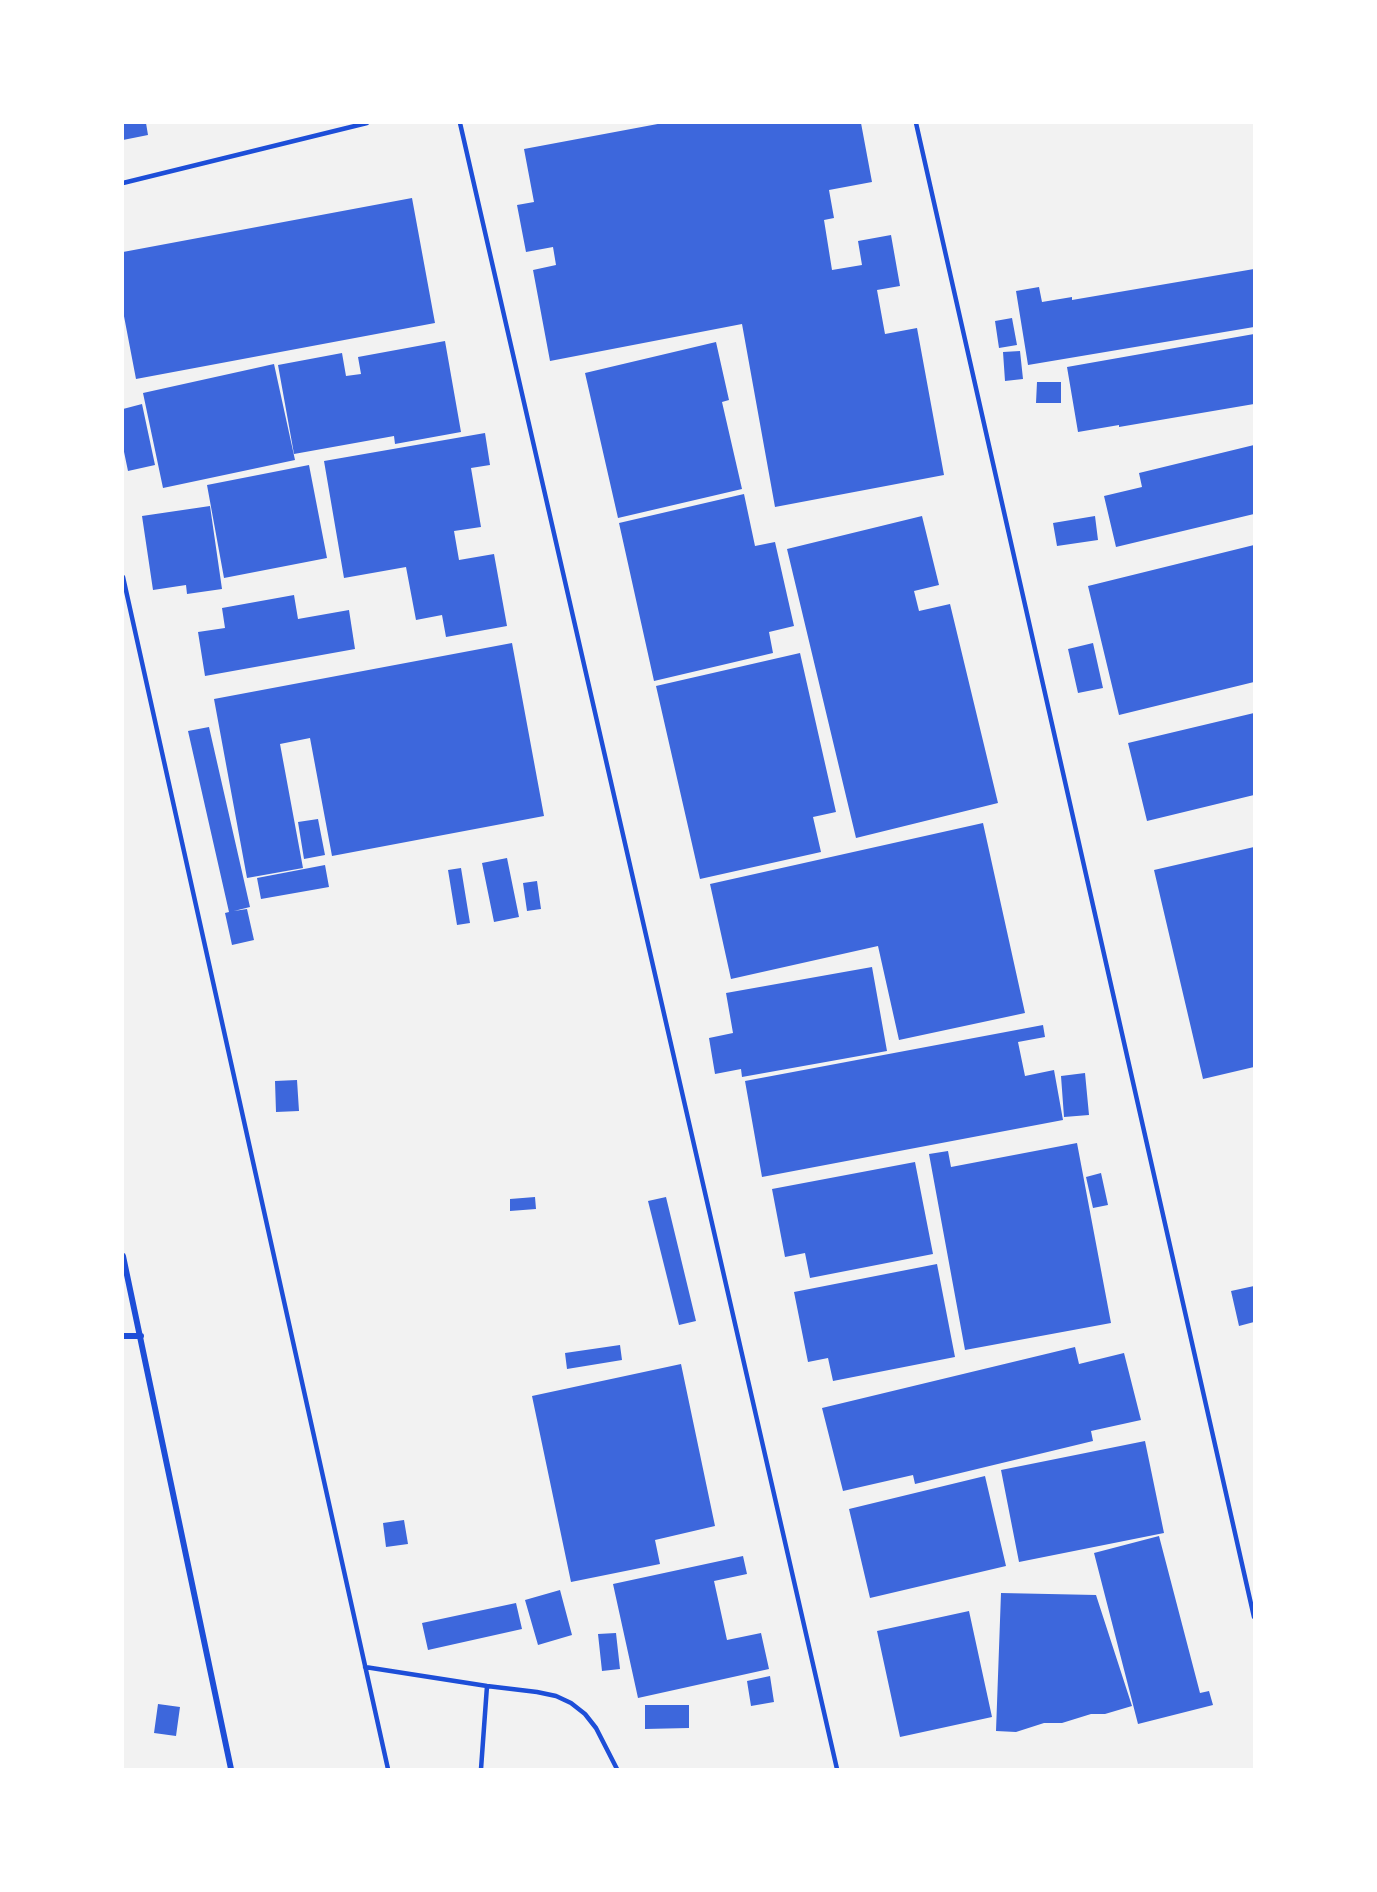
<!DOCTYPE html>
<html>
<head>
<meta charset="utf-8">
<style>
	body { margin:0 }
	#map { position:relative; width:1377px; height:1892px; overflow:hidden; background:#f2f2f2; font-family:Mulish,sans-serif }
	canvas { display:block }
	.frame { position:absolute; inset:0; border:124px solid #fff; pointer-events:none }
</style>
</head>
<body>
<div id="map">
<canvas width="1377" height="1892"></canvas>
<div class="frame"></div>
</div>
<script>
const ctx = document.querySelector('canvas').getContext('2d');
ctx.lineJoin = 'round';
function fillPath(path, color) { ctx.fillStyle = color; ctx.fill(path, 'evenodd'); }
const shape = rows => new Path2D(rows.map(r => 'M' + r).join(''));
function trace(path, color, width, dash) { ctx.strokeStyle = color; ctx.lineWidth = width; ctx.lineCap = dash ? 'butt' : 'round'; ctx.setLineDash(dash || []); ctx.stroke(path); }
const building = shape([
	[123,123,146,123,148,135,123,140],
	[663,123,861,123,872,182,829,190,834,218,824,220,832,270,862,265,858,241,891,235,900,286,877,290,885,334,917,328,944,475,775,507,742,324,550,361,533,270,556,265,553,247,526,252,517,205,534,202,524,149],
	[412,198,435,323,136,379,123,311,123,252],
	[1254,269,1254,327,1028,365,1016,291,1039,287,1042,302,1072,297,1072,300],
	[1012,318,1017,345,999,348,995,321],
	[1254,334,1254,404,1119,427,1119,425,1078,432,1067,367],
	[445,341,461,432,395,444,394,436,294,454,278,365,342,353,346,376,361,374,358,357],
	[716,342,729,400,722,402,742,489,618,518,585,373],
	[1020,351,1023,379,1005,381,1003,352],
	[274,364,295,460,163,488,143,393],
	[1037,382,1061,382,1061,403,1036,403],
	[142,404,155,465,128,471,123,447,123,409],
	[485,433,490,465,471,468,481,527,454,531,459,560,494,554,507,626,446,637,442,615,416,620,406,567,344,578,324,461],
	[1254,445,1254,514,1116,547,1104,496,1142,487,1139,473],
	[309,465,327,558,224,578,207,485],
	[744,494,755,546,775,542,794,626,769,632,773,653,654,681,619,523],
	[210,506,222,589,187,594,186,585,153,590,142,516],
	[922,516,939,585,914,591,919,611,950,604,998,803,856,838,787,549],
	[1095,516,1098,540,1057,546,1053,523],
	[1254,545,1254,682,1119,715,1088,586],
	[294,595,298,619,349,610,355,649,205,676,198,632,225,628,222,608],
	[512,643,544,816,332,856,310,738,280,744,303,868,247,878,214,699],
	[1093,643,1103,688,1078,693,1068,649],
	[800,653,836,812,813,817,821,852,700,879,656,686],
	[1254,713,1254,795,1147,821,1128,743],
	[209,727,250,907,234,911,247,909,254,940,232,945,225,913,229,912,188,731],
	[318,819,325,855,304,859,298,822],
	[983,823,1025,1013,899,1040,878,946,731,979,710,884],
	[1254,847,1254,1067,1203,1079,1154,870],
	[507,858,519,917,494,922,482,863],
	[325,865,329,887,261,899,257,878],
	[461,868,470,923,457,925,448,870],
	[537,881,541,909,527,911,523,883],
	[872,967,887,1051,742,1077,741,1069,715,1074,709,1038,733,1033,726,993],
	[1043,1025,1045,1037,1018,1042,1025,1076,1054,1070,1063,1120,762,1177,745,1081],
	[1085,1073,1089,1115,1064,1117,1061,1076],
	[297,1080,299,1111,276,1112,275,1081],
	[1077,1143,1111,1323,965,1350,929,1154,948,1151,951,1167],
	[915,1162,933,1254,810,1278,805,1253,785,1257,772,1189],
	[1101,1173,1108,1205,1093,1208,1086,1177],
	[535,1197,536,1209,510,1211,510,1199],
	[666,1197,696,1321,679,1325,648,1201],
	[937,1264,955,1357,833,1381,828,1358,808,1362,794,1292],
	[1254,1286,1254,1322,1239,1326,1231,1291],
	[620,1345,622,1360,567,1369,565,1353],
	[1075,1347,1079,1364,1124,1353,1141,1420,1091,1431,1093,1441,915,1484,913,1475,843,1491,822,1408],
	[681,1364,715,1526,655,1540,660,1564,571,1582,532,1396],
	[1145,1441,1164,1533,1019,1562,1001,1470],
	[985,1476,1006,1566,870,1598,849,1509],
	[404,1520,408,1544,386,1547,383,1523],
	[1159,1536,1200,1693,1209,1691,1213,1705,1138,1724,1094,1553],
	[743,1556,747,1574,714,1581,727,1640,761,1633,769,1669,638,1698,613,1584],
	[560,1590,572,1635,538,1645,525,1600],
	[1001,1593,1096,1595,1132,1706,1105,1714,1091,1714,1062,1723,1044,1723,1016,1732,996,1731],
	[516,1603,522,1629,428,1650,422,1623],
	[969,1611,992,1717,900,1737,877,1631],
	[616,1633,620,1669,602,1671,598,1634],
	[770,1676,774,1702,751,1706,747,1681],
	[158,1704,180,1707,176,1736,154,1733],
	[645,1705,689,1705,689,1728,645,1729]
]);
const service = shape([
	[460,123,837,1769],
	[916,123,1254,1617],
	[123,183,367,123],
	[123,577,388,1769],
	[365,1667,487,1686,537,1692,556,1696,571,1703,585,1714,596,1728,617,1769],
	[481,1769,487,1686]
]);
const minor = shape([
	[123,1256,231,1769],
	[123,1336,141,1336]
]);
fillPath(building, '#3d67dc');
trace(service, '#1d4ed8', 4.5);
trace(minor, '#1d4ed8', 6);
</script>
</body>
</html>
